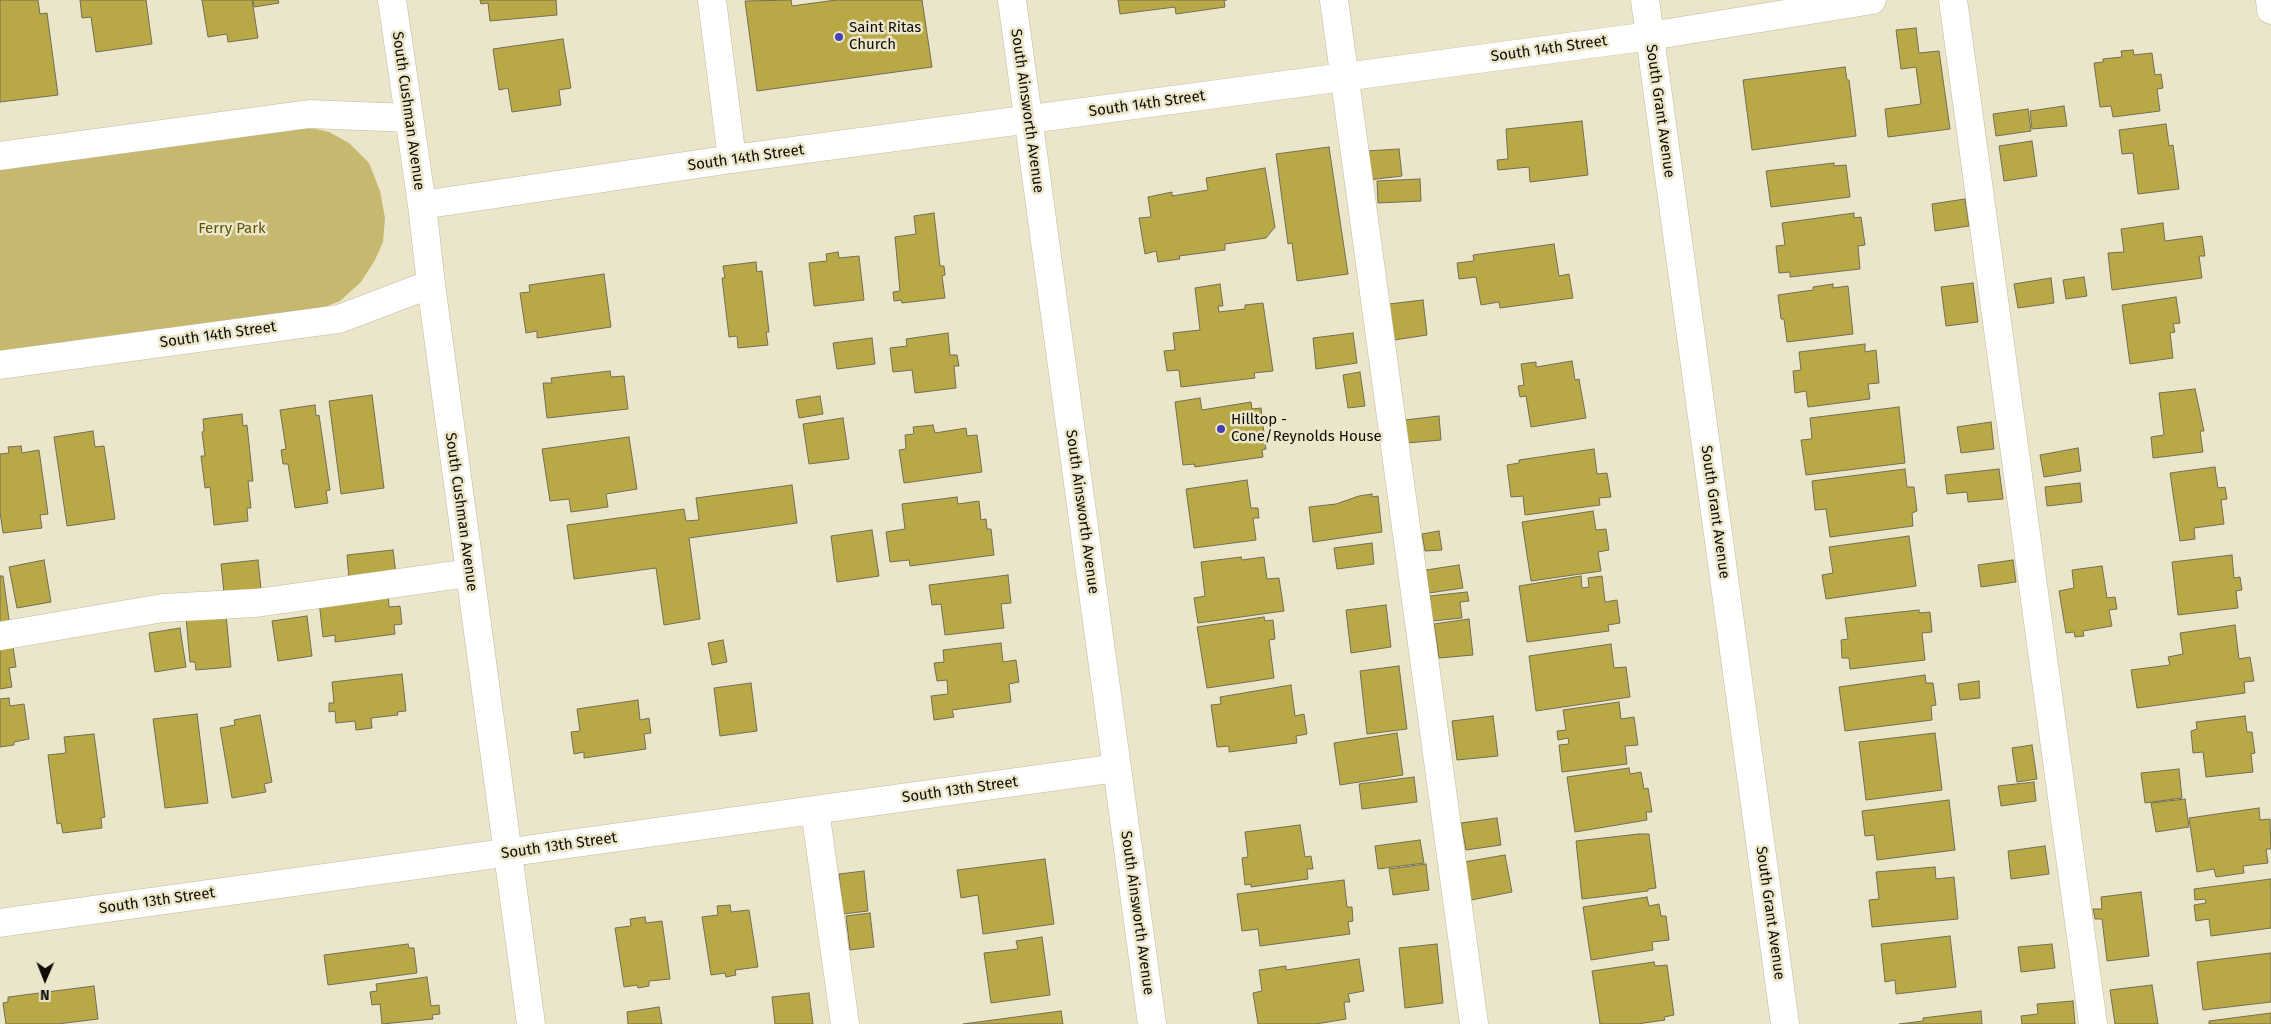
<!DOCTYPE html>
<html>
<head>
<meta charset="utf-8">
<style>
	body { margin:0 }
	#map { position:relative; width:2271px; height:1024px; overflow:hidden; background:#ebe6ca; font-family:"Fira Sans",sans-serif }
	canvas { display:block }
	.north { position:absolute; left:20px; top:954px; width:50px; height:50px; -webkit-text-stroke:4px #ebe6ca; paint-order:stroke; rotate:181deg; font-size:14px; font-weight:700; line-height:20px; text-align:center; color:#0e0c04 }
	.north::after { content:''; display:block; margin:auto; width:18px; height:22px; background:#0e0c04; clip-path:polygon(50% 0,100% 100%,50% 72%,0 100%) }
</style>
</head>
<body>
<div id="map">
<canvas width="2271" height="1024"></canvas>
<div class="north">N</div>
</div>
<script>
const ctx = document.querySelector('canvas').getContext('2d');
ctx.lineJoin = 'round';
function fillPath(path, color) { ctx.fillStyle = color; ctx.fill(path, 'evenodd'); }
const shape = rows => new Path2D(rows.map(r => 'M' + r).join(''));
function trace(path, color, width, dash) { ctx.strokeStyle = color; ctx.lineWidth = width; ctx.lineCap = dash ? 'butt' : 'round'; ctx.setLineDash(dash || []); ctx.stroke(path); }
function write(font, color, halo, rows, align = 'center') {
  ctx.font = font + ' "Fira Sans",sans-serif'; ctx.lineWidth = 5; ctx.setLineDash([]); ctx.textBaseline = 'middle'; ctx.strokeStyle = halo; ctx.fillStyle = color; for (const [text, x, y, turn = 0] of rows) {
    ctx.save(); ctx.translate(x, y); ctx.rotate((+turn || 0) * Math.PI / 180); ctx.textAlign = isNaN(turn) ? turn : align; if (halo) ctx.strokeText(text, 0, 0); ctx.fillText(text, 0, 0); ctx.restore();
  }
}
const green = shape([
	[299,125,329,132,349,143,369,163,380,191,385,218,383,242,375,260,361,282,340,301,309,313,0,358,0,164]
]);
const building = shape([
	[0,0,38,0,40,14,47,13,58,95,0,102,0,0],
	[80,0,146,0,152,44,96,52,91,17,82,18,80,0],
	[202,0,252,0,258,38,228,42,227,34,208,37,202,0],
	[253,0,278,0,279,3,254,7,253,0],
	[480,0,556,0,557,15,490,21,488,3,481,4,480,0],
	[791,0,792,6,836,0,922,0,932,67,757,91,745,1,791,0],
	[1118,0,1227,0,1224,0,1225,7,1176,14,1175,7,1120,14,1118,0],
	[1916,28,1919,53,1939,51,1950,129,1888,137,1885,109,1921,104,1916,67,1901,69,1896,30,1916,28],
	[563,39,571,88,559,90,561,105,512,112,508,88,499,90,493,49,563,39],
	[2133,50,2134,55,2152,53,2155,75,2161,74,2163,88,2157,89,2160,111,2113,117,2111,106,2100,107,2094,63,2103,62,2103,59,2122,57,2121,51,2133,50],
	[1845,67,1847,80,1849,80,1856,136,1752,150,1743,80,1845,67],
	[2064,106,2067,126,2032,129,2030,111,2064,106],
	[2028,109,2031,131,1996,136,1993,114,2028,109],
	[1582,121,1588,175,1530,182,1529,167,1498,170,1497,160,1508,159,1506,129,1582,121],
	[2166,124,2169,146,2173,145,2179,189,2138,194,2133,153,2122,154,2119,130,2166,124],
	[2032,141,2037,176,2004,181,1999,146,2032,141],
	[1329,147,1348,274,1297,281,1292,243,1288,244,1276,154,1329,147],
	[1399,149,1402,176,1368,180,1366,151,1399,149],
	[1834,163,1834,166,1846,165,1850,197,1771,207,1766,171,1834,163],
	[1265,168,1275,227,1266,238,1225,244,1225,250,1179,256,1180,259,1158,262,1156,251,1145,254,1139,218,1151,217,1148,197,1172,192,1172,196,1208,190,1206,178,1265,168],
	[1420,179,1421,201,1378,203,1377,181,1420,179],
	[1965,199,1969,226,1935,231,1932,204,1965,199],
	[934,213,940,266,944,266,945,275,942,276,945,298,902,303,901,300,894,301,893,292,900,291,895,237,916,234,914,216,934,213],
	[1854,213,1854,218,1861,217,1865,245,1858,246,1860,269,1790,277,1790,272,1779,273,1776,246,1785,245,1782,223,1854,213],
	[2163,223,2165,241,2202,236,2205,256,2199,256,2202,278,2112,290,2108,253,2124,252,2121,229,2163,223],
	[1554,244,1559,276,1569,274,1573,298,1500,308,1499,302,1481,305,1476,277,1459,279,1457,263,1474,261,1473,255,1554,244],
	[838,252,839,258,859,256,864,300,814,306,809,263,827,261,826,254,838,252],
	[756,262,757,272,762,271,769,332,766,332,768,345,738,348,737,336,729,337,722,278,725,278,723,266,756,262],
	[604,274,611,327,537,338,537,331,526,333,520,293,530,292,529,285,604,274],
	[2084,277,2087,296,2066,299,2063,280,2084,277],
	[2051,278,2054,303,2018,308,2014,284,2051,278],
	[1973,283,1978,322,1946,326,1941,287,1973,283],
	[1220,284,1223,306,1218,306,1219,312,1245,309,1245,305,1263,303,1273,371,1254,373,1255,378,1181,387,1179,370,1167,371,1164,351,1175,350,1173,333,1200,330,1195,288,1220,284],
	[1833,284,1833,288,1848,286,1853,334,1787,342,1784,319,1781,319,1778,295,1813,290,1813,287,1833,284],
	[2176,297,2180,323,2173,324,2175,332,2170,333,2173,358,2130,364,2122,305,2176,297],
	[1423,300,1427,335,1394,340,1389,304,1423,300],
	[948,333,950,355,957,355,959,366,954,366,956,388,915,393,912,370,893,372,890,348,907,346,906,339,948,333],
	[1353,333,1357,363,1316,369,1313,338,1353,333],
	[872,338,875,364,837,369,833,343,872,338],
	[1865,344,1865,352,1876,350,1879,383,1868,384,1870,399,1808,407,1806,391,1795,393,1793,371,1801,370,1799,352,1865,344],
	[1572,361,1575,380,1579,379,1586,418,1531,427,1526,396,1520,397,1518,386,1524,385,1521,364,1536,362,1536,367,1572,361],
	[610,371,611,377,624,376,628,409,547,418,543,383,552,383,551,378,610,371],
	[1360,372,1365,406,1348,408,1343,375,1360,372],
	[2195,389,2204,431,2200,431,2203,452,2153,458,2151,437,2164,435,2159,393,2195,389],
	[372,395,384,488,341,494,329,401,372,395],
	[820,396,823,414,799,418,796,400,820,396],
	[1200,398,1202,410,1251,402,1252,409,1261,408,1266,449,1262,450,1263,457,1195,467,1194,464,1183,465,1175,402,1200,398],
	[315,405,316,416,319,415,330,490,326,491,328,503,295,508,288,464,283,464,281,450,286,449,280,410,315,405],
	[1899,407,1905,463,1806,475,1801,440,1812,439,1810,418,1899,407],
	[242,414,243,426,247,425,253,481,248,481,251,508,247,508,248,521,214,525,210,487,205,488,201,456,205,456,202,432,204,431,203,419,242,414],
	[1439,416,1441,440,1407,443,1405,420,1439,416],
	[843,418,849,459,809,464,803,424,843,418],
	[1991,422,1994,449,1961,453,1957,427,1991,422],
	[933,425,935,433,966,428,967,436,977,435,982,472,904,483,899,450,906,449,905,435,914,434,913,427,933,425],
	[93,431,95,447,104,446,115,519,67,526,54,437,93,431],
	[629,437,637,489,606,494,608,507,571,512,569,499,550,501,542,449,629,437],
	[21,446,22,453,39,450,48,514,40,515,42,528,3,533,0,512,0,454,9,453,8,447,21,446],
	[2078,448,2081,471,2044,477,2040,455,2078,448],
	[1594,449,1597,474,1607,473,1611,497,1599,498,1600,505,1525,515,1523,496,1511,497,1507,465,1519,463,1519,460,1594,449],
	[2215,467,2218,488,2225,487,2227,499,2221,500,2224,524,2194,528,2195,539,2180,541,2170,473,2215,467],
	[1905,469,1907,487,1914,487,1917,511,1912,513,1913,526,1830,537,1826,509,1815,510,1812,481,1905,469],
	[1999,469,2003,499,1968,502,1967,492,1947,494,1945,475,1999,469],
	[1247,480,1251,508,1258,508,1259,518,1253,518,1256,540,1194,548,1186,489,1247,480],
	[2080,483,2082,502,2047,506,2045,487,2080,483],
	[792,485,797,523,689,538,700,619,664,625,656,568,574,579,567,525,684,509,686,521,699,520,696,498,792,485],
	[1372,494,1372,497,1378,496,1382,532,1313,542,1309,507,1336,504,1359,496,1372,494],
	[957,497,958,504,979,501,981,520,986,519,987,529,991,529,994,555,910,566,909,560,890,562,886,532,905,529,902,504,957,497],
	[1593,511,1596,530,1606,529,1609,550,1598,552,1601,571,1531,581,1522,522,1593,511],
	[872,530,879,576,837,582,831,536,872,530],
	[1439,531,1442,550,1425,551,1422,534,1439,531],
	[1909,536,1916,586,1826,599,1822,575,1833,573,1829,547,1909,536],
	[1372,543,1374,564,1337,569,1334,548,1372,543],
	[393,550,396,574,349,579,347,555,393,550],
	[2232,555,2234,578,2240,577,2242,590,2236,591,2238,608,2178,615,2172,562,2232,555],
	[1241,557,1242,560,1264,557,1267,579,1279,578,1284,611,1198,623,1194,598,1205,596,1201,562,1241,557],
	[44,560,51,602,17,608,9,567,44,560],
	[258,560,261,589,224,593,221,564,258,560],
	[2013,560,2016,582,1981,587,1978,565,2013,560],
	[1459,565,1463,588,1429,593,1426,570,1459,565],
	[2102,566,2107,598,2115,597,2117,609,2109,610,2112,626,2083,631,2084,636,2075,637,2074,632,2066,633,2059,591,2074,588,2072,570,2102,566],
	[1008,575,1011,603,1001,604,1004,628,945,635,941,604,932,605,929,585,1008,575],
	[0,576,3,576,10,627,0,628,0,576],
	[1581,576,1582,588,1589,587,1588,578,1602,576,1605,602,1617,600,1620,623,1608,625,1609,631,1527,642,1519,586,1581,576],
	[1467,592,1469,601,1460,602,1462,618,1432,621,1430,596,1467,592],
	[388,593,389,607,400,606,402,624,394,625,395,634,335,642,335,635,323,637,319,601,388,593],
	[1386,605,1391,647,1351,653,1346,610,1386,605],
	[1919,610,1919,613,1930,612,1932,632,1922,633,1925,660,1850,669,1849,658,1842,658,1841,640,1848,639,1845,618,1919,610],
	[226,614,231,667,196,670,195,662,190,662,186,618,226,614],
	[307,616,312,656,278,661,272,621,307,616],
	[1264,617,1265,621,1273,620,1275,639,1269,640,1274,678,1207,688,1197,627,1264,617],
	[1469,619,1473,655,1439,658,1434,624,1469,619],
	[2235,625,2239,659,2250,657,2254,681,2244,682,2245,693,2137,708,2131,670,2170,665,2168,657,2183,654,2180,633,2235,625],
	[180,628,186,667,155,672,149,633,180,628],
	[723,640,727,662,712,665,708,643,723,640],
	[1001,643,1003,662,1016,660,1019,682,1009,684,1011,702,952,710,954,717,934,720,931,696,948,694,947,680,937,681,934,663,944,662,943,650,1001,643],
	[1611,644,1614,668,1626,667,1630,697,1536,711,1529,656,1611,644],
	[0,645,13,647,16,667,9,668,12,687,0,689,0,645],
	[1399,666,1407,729,1367,734,1360,671,1399,666],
	[402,674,406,711,397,712,398,715,371,718,372,728,356,730,355,721,336,723,335,711,329,712,329,703,334,703,332,682,402,674],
	[1925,675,1926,683,1933,683,1936,705,1931,706,1932,720,1845,731,1839,687,1925,675],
	[1979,681,1980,698,1960,700,1958,684,1979,681],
	[751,683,757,731,720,736,714,688,751,683],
	[1291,685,1295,716,1304,714,1307,734,1296,736,1297,743,1229,752,1229,746,1217,747,1211,705,1221,704,1220,697,1291,685],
	[9,698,10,706,24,704,29,739,14,742,14,745,0,747,0,699,9,698],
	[638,700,640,720,649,718,651,733,644,734,646,749,584,758,584,752,574,754,571,732,580,731,577,709,638,700],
	[1619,702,1621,719,1634,717,1638,745,1625,746,1627,764,1562,772,1559,745,1569,744,1568,738,1558,740,1557,731,1566,730,1563,710,1619,702],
	[197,714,208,803,165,808,153,719,197,714],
	[260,715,272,782,264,784,266,792,232,798,220,728,235,725,234,720,260,715],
	[1493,716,1498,756,1457,760,1452,721,1493,716],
	[2245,716,2247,732,2252,732,2255,753,2251,754,2253,772,2206,777,2203,752,2193,753,2191,731,2197,729,2196,722,2245,716],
	[1397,733,1403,775,1340,785,1334,743,1397,733],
	[1935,733,1942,790,1866,800,1859,742,1935,733],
	[94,734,105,817,101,818,102,828,63,833,61,823,57,824,48,755,66,753,64,737,94,734],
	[2032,745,2037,779,2017,782,2012,748,2032,745],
	[1629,768,1630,774,1641,772,1644,789,1648,788,1652,812,1646,812,1647,820,1575,832,1567,777,1629,768],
	[2179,769,2182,798,2145,803,2141,773,2179,769],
	[1414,777,1417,802,1362,809,1359,784,1414,777],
	[2034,782,2036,801,2001,806,1998,786,2034,782],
	[2185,799,2189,827,2156,832,2151,803,2185,799],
	[1949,800,1955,850,1877,860,1874,835,1865,836,1862,811,1949,800],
	[2259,808,2260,820,2270,819,2271,849,2266,849,2268,863,2243,866,2244,873,2216,877,2214,869,2197,872,2189,818,2259,808],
	[1497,818,1501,845,1466,850,1461,823,1497,818],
	[1300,825,1305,857,1311,856,1313,869,1307,869,1308,879,1251,887,1251,884,1245,885,1242,858,1248,857,1245,832,1300,825],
	[1639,834,1649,834,1656,888,1648,889,1648,891,1582,899,1576,841,1639,834],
	[1420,840,1424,863,1378,869,1375,846,1420,840],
	[2045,846,2049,874,2011,879,2008,851,2045,846],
	[1505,855,1512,892,1471,900,1464,862,1505,855],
	[1045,859,1054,924,983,934,978,895,961,898,957,870,1045,859],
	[1426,864,1429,890,1393,895,1389,869,1426,864],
	[1935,867,1936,879,1954,877,1958,919,1872,927,1869,900,1879,899,1876,872,1935,867],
	[864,871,868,911,843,914,839,874,864,871],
	[2271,879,2271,928,2211,936,2209,919,2196,921,2194,905,2206,903,2205,899,2195,900,2194,889,2271,879],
	[1344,880,1347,907,1352,907,1353,921,1348,922,1350,934,1260,946,1258,929,1242,931,1237,894,1344,880],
	[2141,892,2149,956,2107,961,2102,919,2095,919,2093,909,2102,909,2101,897,2141,892],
	[1647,897,1649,906,1659,904,1661,916,1666,916,1669,940,1652,942,1653,950,1591,960,1583,907,1647,897],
	[730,905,731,912,749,910,758,967,735,970,736,975,726,977,725,973,711,975,702,917,718,915,717,906,730,905],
	[870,913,874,947,850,950,846,916,870,913],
	[645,917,646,923,662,921,670,979,649,981,649,986,638,988,637,985,624,987,615,928,631,926,630,919,645,917],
	[1950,936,1956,987,1896,994,1895,980,1885,982,1881,944,1950,936],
	[1042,937,1050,995,991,1003,984,953,1018,949,1016,941,1042,937],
	[408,944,409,948,414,948,417,973,328,985,324,955,408,944],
	[1437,944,1443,1003,1405,1008,1399,948,1437,944],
	[2052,944,2055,968,2021,972,2018,947,2052,944],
	[2271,953,2271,1002,2203,1010,2197,962,2271,953],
	[1359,959,1364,991,1348,994,1350,1002,1344,1002,1346,1019,1316,1024,1258,1024,1253,993,1262,991,1259,970,1286,966,1286,970,1359,959],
	[1654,962,1655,966,1667,965,1674,1015,1664,1017,1665,1020,1637,1024,1600,1024,1592,971,1654,962],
	[427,977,431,1006,439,1005,440,1014,432,1015,433,1019,382,1024,380,1004,372,1005,370,992,377,991,376,984,427,977],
	[2152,985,2158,1024,2115,1024,2110,990,2152,985],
	[94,986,98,1019,57,1024,6,1024,3,1003,8,1002,8,997,94,986],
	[809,993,813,1024,775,1024,772,997,809,993],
	[2073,1001,2075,1024,2022,1024,2021,1016,2038,1014,2037,1004,2073,1001],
	[659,1007,662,1024,628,1024,627,1012,659,1007],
	[1061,1011,1063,1024,963,1024,1061,1011],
	[1981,1011,1982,1024,1899,1024,1923,1021,1923,1018,1981,1011],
	[2271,1013,2271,1024,2209,1024,2209,1021,2271,1013]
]);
const minor = shape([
	[392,0,422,205,431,284,531,1024],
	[712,0,732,159],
	[1012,0,1152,1024],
	[1334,0,1474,1024],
	[1645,0,1785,1024],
	[1953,0,2093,1024],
	[2270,0,2271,10],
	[0,156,309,114,409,118],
	[422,205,732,159,1650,36,1872,0],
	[0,365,339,319,431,284],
	[0,636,163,608,256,603,469,573],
	[815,810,845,1024],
	[0,923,1117,768]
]);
const markers = [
	[839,37,5,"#4741b7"],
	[1221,429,5,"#4741b7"]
];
const poiNames = [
	["Saint Ritas",849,28],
	["Church",849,45],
	["Hilltop -",1231,420],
	["Cone/Reynolds House",1231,437]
];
const streetNames = [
	["South 14th Street",1549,49,-8],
	["South 14th Street",1147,104,-8],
	["South Cushman Avenue",408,111,82],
	["South Ainsworth Avenue",1027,111,82],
	["South Grant Avenue",1660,111,82],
	["South 14th Street",746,158,-8],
	["South 14th Street",218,335,-8],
	["South Cushman Avenue",461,512,82],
	["South Ainsworth Avenue",1082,512,82],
	["South Grant Avenue",1715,512,82],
	["South 13th Street",960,790,-8],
	["South 13th Street",559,846,-8],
	["South 13th Street",157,901,-8],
	["South Ainsworth Avenue",1137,913,82],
	["South Grant Avenue",1770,913,82]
];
const parkNames = [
	["Ferry Park",232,229]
];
fillPath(green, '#c6b86e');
fillPath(building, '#b9a846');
trace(building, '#736e55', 1);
trace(minor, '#bfba9f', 29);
trace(minor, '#fff', 28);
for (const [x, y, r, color] of markers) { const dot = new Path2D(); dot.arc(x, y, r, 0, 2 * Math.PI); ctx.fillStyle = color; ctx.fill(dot); trace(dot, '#ebe6ca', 2); }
write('15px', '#0e0c04', '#ebe6ca', poiNames, 'left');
write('15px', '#0e0c04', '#ebe6ca', streetNames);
write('15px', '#605406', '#ebe6ca', parkNames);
</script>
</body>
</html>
